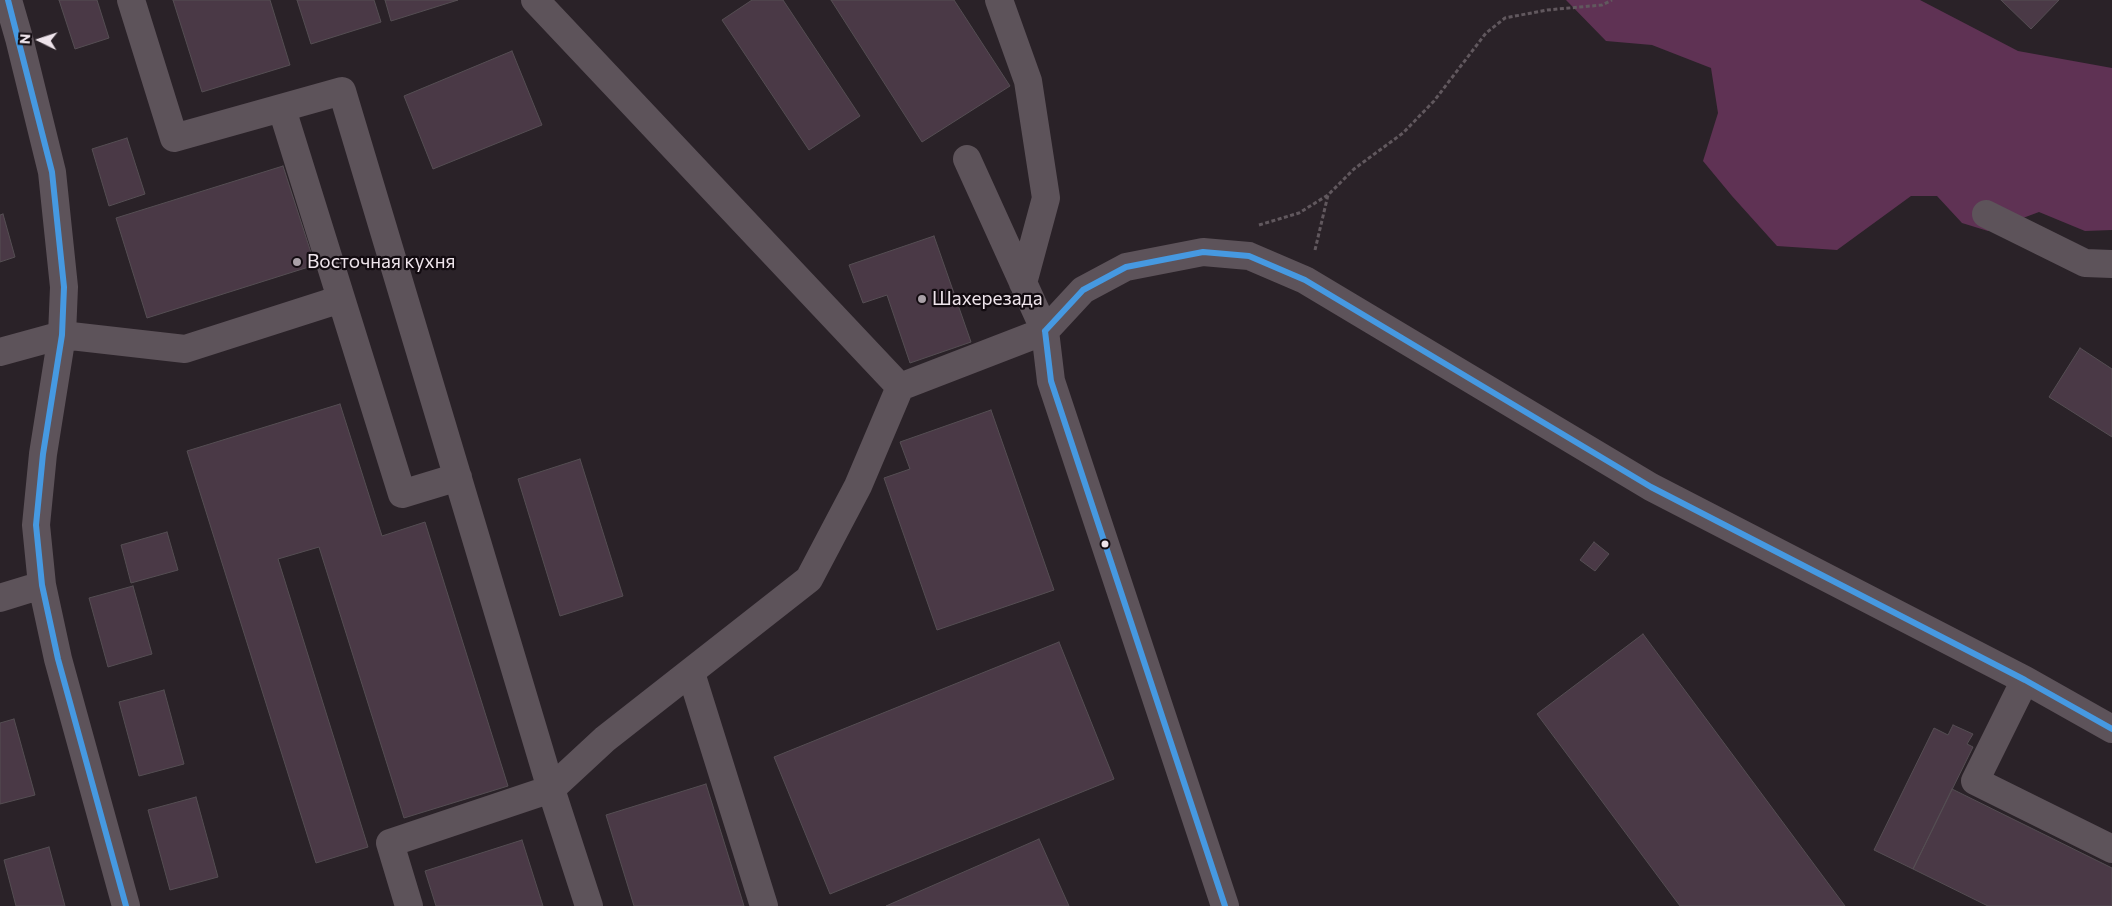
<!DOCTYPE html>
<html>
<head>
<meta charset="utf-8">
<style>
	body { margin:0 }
	#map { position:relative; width:2112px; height:906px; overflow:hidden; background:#2a2228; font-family:Commissioner,sans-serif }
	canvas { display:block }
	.north { position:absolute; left:15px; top:15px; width:50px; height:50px; -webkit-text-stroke:4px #120b10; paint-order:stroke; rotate:274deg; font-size:14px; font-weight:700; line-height:20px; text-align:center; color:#eee4eb }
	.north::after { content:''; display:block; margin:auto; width:18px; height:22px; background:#eee4eb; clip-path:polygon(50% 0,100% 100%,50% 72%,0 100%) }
</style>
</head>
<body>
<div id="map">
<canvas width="2112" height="906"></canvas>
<div class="north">N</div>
</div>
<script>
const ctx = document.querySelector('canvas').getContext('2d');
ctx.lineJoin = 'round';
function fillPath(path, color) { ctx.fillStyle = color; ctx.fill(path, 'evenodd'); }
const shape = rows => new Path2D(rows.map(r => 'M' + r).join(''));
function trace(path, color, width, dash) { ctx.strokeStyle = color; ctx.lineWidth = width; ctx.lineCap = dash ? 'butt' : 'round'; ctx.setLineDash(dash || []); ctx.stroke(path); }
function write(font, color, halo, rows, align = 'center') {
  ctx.font = font + ' Commissioner,sans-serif'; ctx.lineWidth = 4.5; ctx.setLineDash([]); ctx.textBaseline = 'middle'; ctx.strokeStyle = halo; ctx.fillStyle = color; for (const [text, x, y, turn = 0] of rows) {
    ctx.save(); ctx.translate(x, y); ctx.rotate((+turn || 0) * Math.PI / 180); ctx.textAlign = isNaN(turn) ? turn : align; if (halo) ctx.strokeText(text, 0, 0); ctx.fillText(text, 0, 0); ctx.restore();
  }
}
const green = shape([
	[1566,0,1920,0,2018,51,2112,68,2112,230,2085,231,2039,212,1988,231,1962,223,1937,196,1911,196,1837,250,1777,246,1732,196,1703,161,1718,113,1711,68,1652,45,1606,41]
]);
const building = shape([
	[59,0,97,0,109,38,75,49,59,0],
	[173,0,270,0,290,65,202,92,173,0],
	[297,0,374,0,381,22,311,44,297,0],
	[385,0,458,0,391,21,385,0],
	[752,0,783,0,860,116,809,150,722,20,752,0],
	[831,0,954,0,1010,86,922,142,831,0],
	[2001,0,2059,0,2031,29,2001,0],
	[512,51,542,125,433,169,404,96,512,51],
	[127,138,145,194,109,206,92,149,127,138],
	[283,166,315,265,147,318,116,218,283,166],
	[3,214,15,257,0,262,0,215,3,214],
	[934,236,971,342,910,363,887,295,863,303,849,265,934,236],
	[2080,348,2112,369,2112,437,2049,397,2080,348],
	[340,404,382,536,425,522,508,786,404,818,319,547,278,559,368,847,316,863,187,451,340,404],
	[991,410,1054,590,937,630,884,478,910,469,900,442,991,410],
	[580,459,623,596,560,616,518,479,580,459],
	[167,532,178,570,131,583,121,545,167,532],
	[1594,542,1609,554,1595,571,1580,560,1594,542],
	[133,586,152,654,108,667,89,598,133,586],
	[1643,634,1845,906,1680,906,1537,714,1643,634],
	[1059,642,1114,779,830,894,774,757,1059,642],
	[164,690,184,764,139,776,119,702,164,690],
	[14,719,35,795,0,804,0,723,14,719],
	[1953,725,1973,734,1967,744,1973,747,1913,869,1874,850,1934,728,1948,735,1953,725],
	[706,784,744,906,634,906,606,815,706,784],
	[1952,789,2112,868,2112,906,1988,906,1913,869,1952,789],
	[196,797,218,877,170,890,148,810,196,797],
	[1039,839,1069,906,886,906,1039,839],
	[522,840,543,906,436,906,425,871,522,840],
	[49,847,65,906,16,906,4,860,49,847]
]);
const path = shape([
	[1259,225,1299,213,1328,195,1354,169,1403,133,1434,101,1486,33,1505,18,1547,10,1602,5,1612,0],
	[1315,250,1328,195]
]);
const minor = shape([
	[8,0,19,38,52,172,64,287,62,335,43,454,36,525,42,585,58,659,126,906],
	[131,0,174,138,342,91,551,789,589,906],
	[535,0,900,387],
	[999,0,1028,81,1046,198,1023,283],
	[282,109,402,494,458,477],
	[967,159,1045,331,1051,381,1225,906],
	[1986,214,2085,263,2112,264],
	[0,352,62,335,185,349,341,299],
	[0,598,42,585],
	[691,673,764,906],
	[2025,680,1975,781,2112,849],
	[409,906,390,843,551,789,605,739,809,579,858,486,900,387,1045,331,1083,290,1126,267,1203,252,1249,256,1305,280,1651,487,2025,680,2112,729]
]);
const bus1 = shape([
	[8,0,52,172,64,287,62,335,43,454,36,525,42,585,58,659,126,906],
	[1045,331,1083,290,1126,267,1203,252,1249,256,1305,280,1651,487,2025,680,2112,729],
	[1045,331,1051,381,1225,906]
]);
const markers = [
	[297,262,5,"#a9a0a7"],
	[922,299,5,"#a9a0a7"],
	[1105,544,4.5,"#eee4eb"]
];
const poiNames = [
	["Восточная кухня",307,262],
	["Шахерезада",932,299]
];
fillPath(green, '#5f3254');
fillPath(building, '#4a3946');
trace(building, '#554e53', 1);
trace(path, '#61585e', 3, [4, 2.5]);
trace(minor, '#5d535a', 28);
trace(bus1, '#4699e1', 6);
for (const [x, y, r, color] of markers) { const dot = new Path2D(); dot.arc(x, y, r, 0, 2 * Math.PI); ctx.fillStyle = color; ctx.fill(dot); trace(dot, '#120b10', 2); }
write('19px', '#eee4eb', '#120b10', poiNames, 'left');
</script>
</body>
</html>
